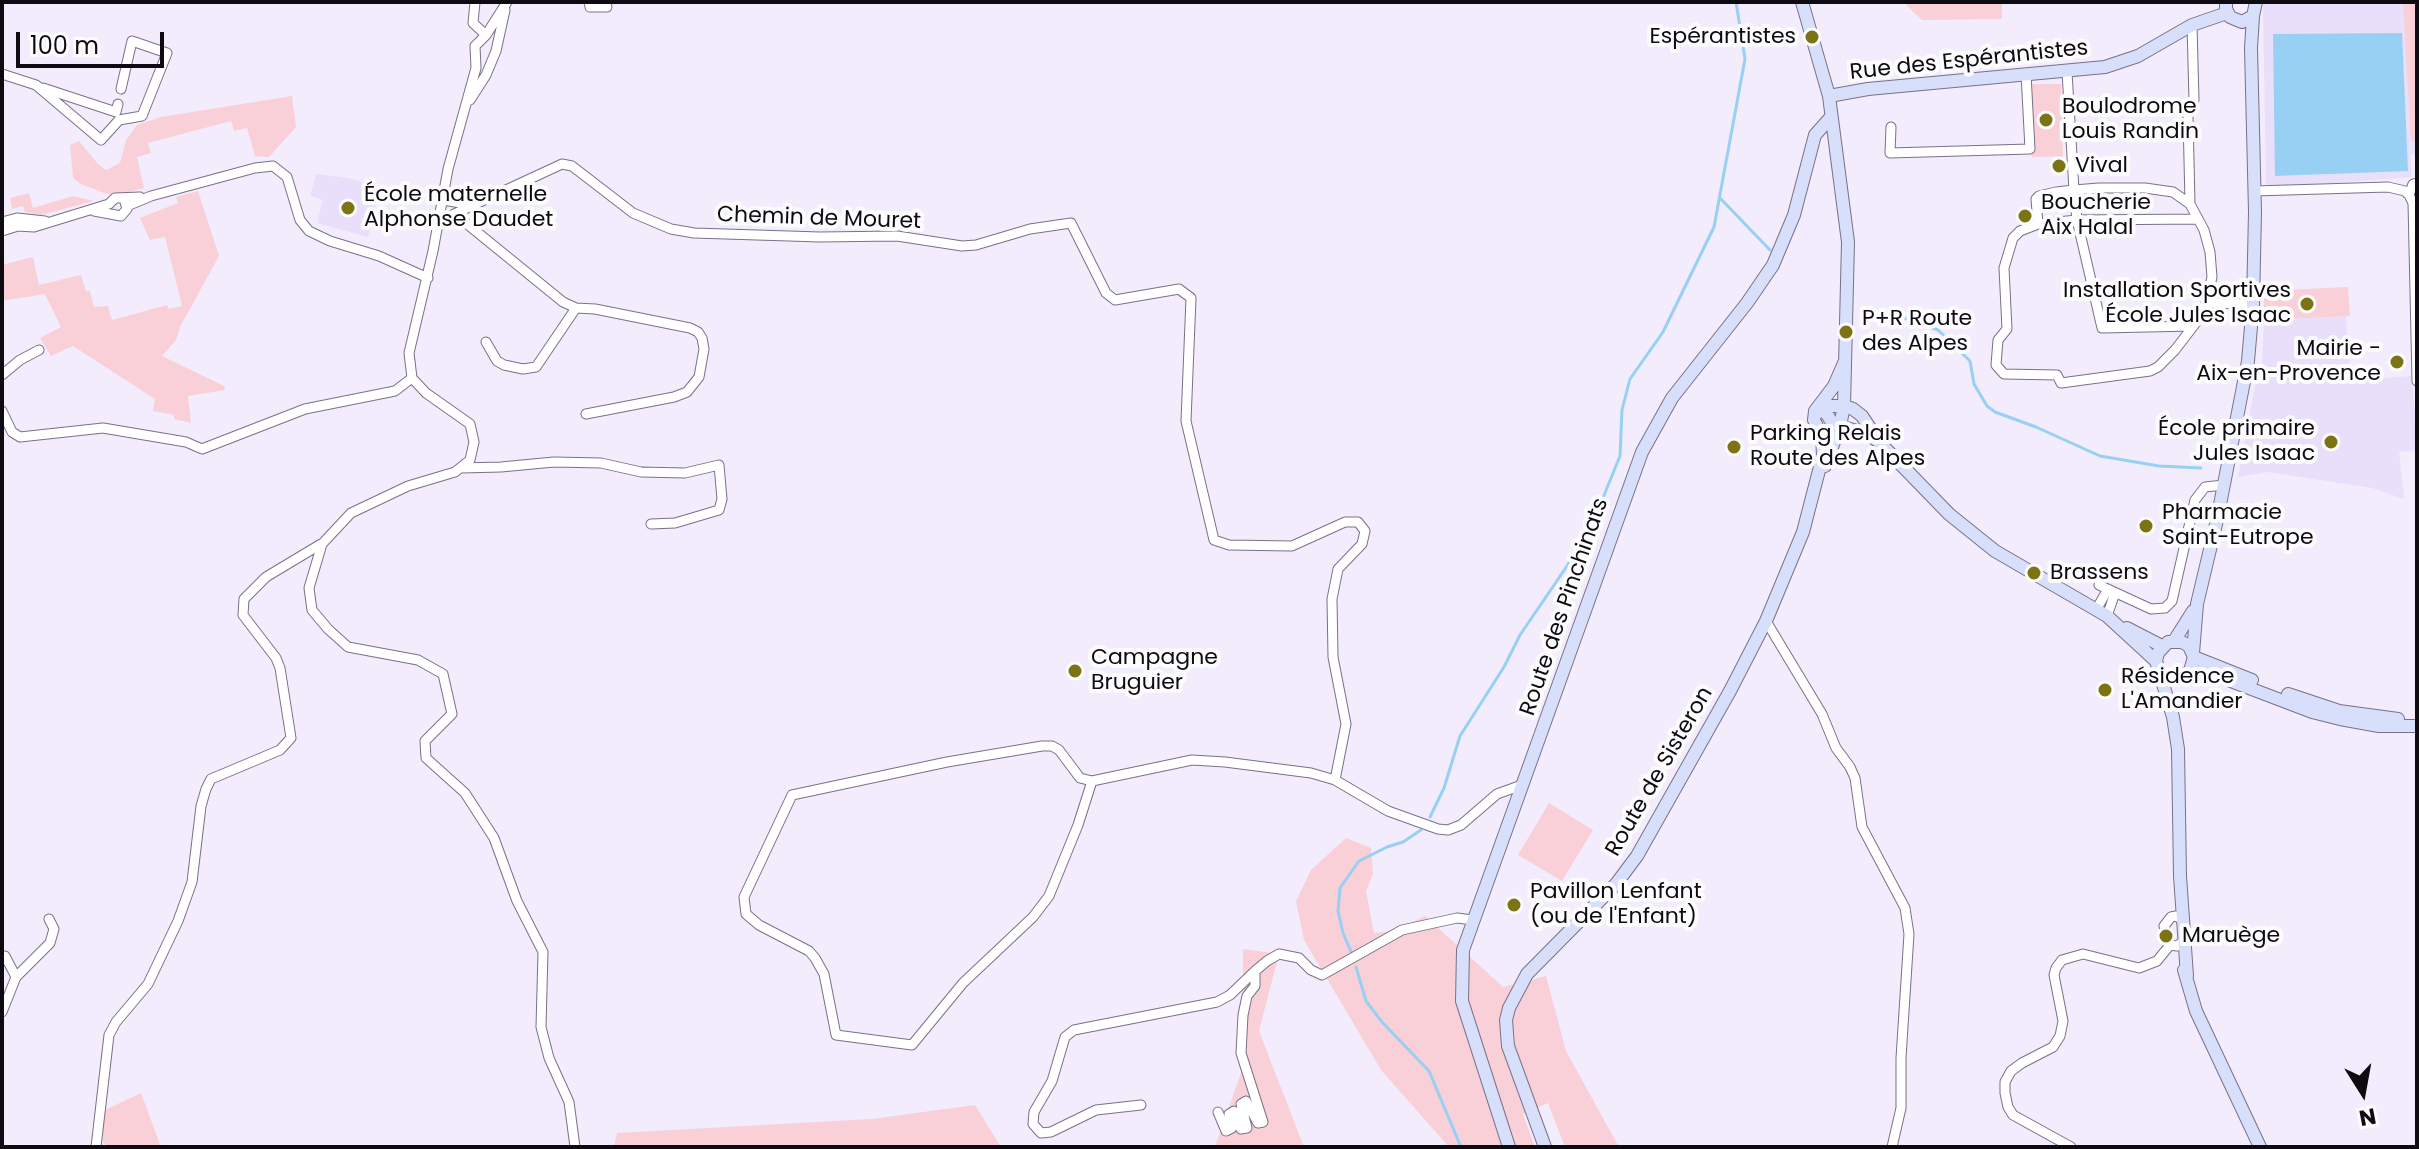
<!DOCTYPE html>
<html>
<head>
<meta charset="utf-8">
<style>
	body { margin:0 }
	#map { position:relative; width:2419px; height:1149px; overflow:hidden; background:#f2ecfc; font-family:Poppins,sans-serif }
	canvas { display:block }
	.frame { position:absolute; inset:0; border:4px solid #0d0a12; pointer-events:none }
	.north { position:absolute; left:2323px; top:1053px; width:80px; height:80px; -webkit-text-stroke:6px #fcfcfc; paint-order:stroke; rotate:169deg; font-size:22px; font-weight:700; line-height:32px; text-align:center; color:#0d0a12 }
	.north::after { content:''; display:block; margin:auto; width:28px; height:36px; background:#0d0a12; clip-path:polygon(50% 0,100% 100%,50% 72%,0 100%) }
	.scale { position:absolute; left:16px; top:32px; width:148px; height:36px; box-sizing:border-box; border:4px solid #0d0a12; border-top:0; padding-left:10px; font-size:24px; line-height:28px; white-space:nowrap; color:#0d0a12; -webkit-text-stroke:6px #fcfcfc; paint-order:stroke }
</style>
</head>
<body>
<div id="map">
<canvas width="2419" height="1149"></canvas>
<div class="frame"></div>
<div class="north">N</div>
<div class="scale">100 m</div>
</div>
<script>
const ctx = document.querySelector('canvas').getContext('2d');
ctx.lineJoin = 'round';
function fillPath(path, color) { ctx.fillStyle = color; ctx.fill(path, 'evenodd'); }
const shape = rows => new Path2D(rows.map(r => 'M' + r).join(''));
function trace(path, color, width, dash) { ctx.strokeStyle = color; ctx.lineWidth = width; ctx.lineCap = dash ? 'butt' : 'round'; ctx.setLineDash(dash || []); ctx.stroke(path); }
function write(font, color, halo, rows, align = 'center') {
  ctx.font = font + ' Poppins,sans-serif'; ctx.lineWidth = 8; ctx.setLineDash([]); ctx.textBaseline = 'middle'; ctx.strokeStyle = halo; ctx.fillStyle = color; for (const [text, x, y, turn = 0] of rows) {
    ctx.save(); ctx.translate(x, y); ctx.rotate((+turn || 0) * Math.PI / 180); ctx.textAlign = isNaN(turn) ? turn : align; if (halo) ctx.strokeText(text, 0, 0); ctx.fillText(text, 0, 0); ctx.restore();
  }
}
const built = shape([
	[2263,2,2417,2,2417,153,2410,155,2412,177,2279,187,2266,185],
	[316,174,348,178,380,187,368,237,317,223,323,200,310,196],
	[2346,316,2351,380,2412,376,2417,450,2399,452,2404,499,2372,488,2268,472,2238,477,2255,386,2262,364,2264,320]
]);
const green = shape([
	[1903,2,2002,2,2002,19,1922,20],
	[2403,2,2417,2,2417,142,2411,141],
	[2030,84,2061,84,2063,156,2032,157],
	[292,96,296,127,269,157,255,156,247,128,234,131,231,121,148,143,151,153,137,157,144,188,118,195,104,193,81,184,73,178,70,145,79,141,98,164,106,170,120,163,126,140,137,125,161,117],
	[198,191,219,256,180,327,176,340,162,356,224,386,225,390,188,396,191,423,174,419,174,415,153,411,155,399,73,346,51,356,40,338,61,327,45,294,2,301,2,265,33,257,39,285,81,275,86,291,90,291,94,307,108,306,112,320,167,305,169,309,182,306,165,237,150,240,140,218,178,203,176,197],
	[29,193,33,208,73,196,94,201,41,215,25,212,23,206,12,209,10,198],
	[2348,287,2350,316,2264,320,2264,291],
	[1549,803,1593,830,1562,881,1518,855],
	[1346,838,1371,848,1373,874,1366,891,1374,933,1394,931,1425,916,1503,987,1546,976,1566,1051,1619,1147,1565,1147,1548,1103,1523,1114,1535,1147,1449,1147,1381,1070,1304,940,1296,901,1311,870],
	[1243,949,1279,954,1259,1031,1304,1147,1215,1147,1243,1067],
	[141,1093,161,1147,108,1147,103,1142,103,1111],
	[975,1105,1001,1147,614,1147,617,1133,872,1119]
]);
const water = shape([
	[2402,33,2408,171,2275,176,2273,34]
]);
const stream = shape([
	[1720,198,1770,250],
	[1869,315,1902,317,1938,330,1970,361,1974,384,1987,406,1995,412,2036,427,2100,456,2159,466,2201,468],
	[1430,817,1444,788,1460,736,1504,667,1520,635,1567,566,1594,520,1620,456,1622,410,1630,379,1663,332,1714,227,1745,59,1736,2],
	[1353,956,1343,933,1338,911,1340,888,1359,861,1387,847,1403,842,1421,830],
	[1356,967,1366,1001,1382,1022,1429,1071,1461,1147]
]);
const street = shape([
	[475,2,473,23,486,35],
	[507,2,486,35,475,46,476,68,448,169,433,251,409,353,412,378,426,393,470,424,474,442,470,460,455,472,408,486,351,513,322,544,309,588,312,610,328,629,348,647,418,660,443,674,452,714,425,741,426,758,465,793,494,838,517,901,543,952,541,1027,549,1058,569,1102,575,1147],
	[589,2,590,7,607,7],
	[2,74,36,85,101,140,119,120,142,116,167,53,132,41,121,89],
	[43,88,116,112,118,104],
	[470,100,486,75,496,51,505,10],
	[1891,127,1890,153,2030,149,2026,74],
	[2254,191,2388,187,2405,191,2409,195,2413,203,2417,381],
	[2409,195,2413,184,2417,183],
	[443,200,473,205],
	[2190,204,2188,116,2194,100,2192,25],
	[127,206,151,196,255,168,273,166,287,177,300,220,309,231,330,241,379,256,428,278],
	[94,211,121,216,127,209,125,202],
	[456,215,563,302,576,308,595,309,690,328,698,332,702,338,704,349,699,377,687,392,674,397,586,414],
	[439,221,562,164,572,166,633,213,671,229,694,233,820,237,897,236,962,246,976,245,1030,229,1071,223,1106,293,1115,300,1179,289,1191,298,1186,421,1214,540,1229,545,1292,546,1345,522,1358,522,1365,531,1362,544,1338,569,1332,599,1333,657,1346,724,1335,780,1388,811,1438,829,1448,830,1461,825,1497,794,1522,785],
	[2,222,17,218,45,221],
	[2038,224,2036,199,2039,196,2056,192,2074,190,2099,188,2145,188,2173,192,2190,204,2204,230,2210,252,2212,277,2206,303,2198,320,2175,350,2158,367,2150,371,2061,383,2057,375,2004,374,1996,365,1998,340,2007,329,2004,268,2013,238,2020,231,2038,224,2077,220,2074,190,2067,72],
	[2,231,18,226,34,227,109,204,115,198,140,197],
	[2206,303,2253,304],
	[2193,326,2102,328,2077,220,2198,219],
	[486,342,497,361,504,365,523,369,536,367,576,308],
	[2,375,20,360,39,350],
	[2,411,12,432,20,437,103,428,186,442,202,449,305,409,395,391,412,378],
	[461,468,501,467,554,462,601,463,641,472,685,473,719,465,722,499,719,510,675,523,651,524],
	[2099,585,2151,609,2165,608,2172,601,2195,500,2205,487,2224,485],
	[2096,610,2108,589],
	[2107,616,2115,593],
	[1766,621,1822,714,1836,748,1850,767,1855,778,1862,827,1905,908,1909,934,1901,1058,1901,1108,1892,1147],
	[1092,781,1078,825,1049,896,1033,917,963,983,912,1045,836,1035,824,974,815,958,809,951,759,925,746,914,744,897,792,795,947,762,1042,746,1052,746,1059,750,1080,778,1092,781,1192,760,1225,762,1311,773,1335,780],
	[2184,921,2176,916,2171,917,2164,926,2170,945,2177,946,2184,941],
	[5,956,16,977],
	[2,1012,16,977,50,943,54,929,49,919],
	[1141,1105,1096,1110,1051,1132,1041,1133,1033,1124,1034,1112,1052,1081,1065,1037,1074,1030,1217,1002,1230,995,1255,971],
	[1218,1112,1226,1131,1232,1128,1229,1114,1234,1111,1241,1129,1247,1128,1241,1104,1246,1101,1258,1123,1263,1122,1241,1053,1243,1015,1247,996,1255,986,1255,971,1267,961,1279,954,1299,958,1311,970,1322,975,1402,930,1457,918,1473,920],
	[96,1147,109,1035,116,1022,148,984,178,921,192,882,201,806,206,789,211,779,280,750,291,738,280,668,276,658,243,615,244,599,266,577,321,544],
	[2071,1147,2013,1115,2008,1107,2005,1093,2005,1082,2011,1071,2022,1063,2053,1047,2060,1036,2063,1021,2054,975,2056,968,2062,960,2083,954,2139,968,2157,961,2170,945]
]);
const secondary = shape([
	[1802,2,1829,96,1848,242,1844,406,1840,426,1825,466],
	[2226,2,2226,9,2230,17,2242,22,2253,16,2256,2],
	[1829,96,1868,89,2105,67,2138,56,2192,25,2227,13],
	[1825,401,1826,413,1833,424,1867,434,1878,441],
	[1817,413,1830,406,1844,406,1853,409,1862,416,1880,443,1949,514,1995,551,2107,616,2156,661],
	[2127,628,2162,646],
	[2174,641,2193,611],
	[2193,653,2197,604,2217,520,2248,361,2253,304,2255,212,2251,48,2253,16],
	[2194,657,2252,680],
	[2190,671,2207,672,2312,712,2340,719,2379,726,2417,726],
	[2162,673,2170,678,2180,678,2190,671,2194,657,2189,646,2182,642,2168,642,2158,653,2156,661,2173,717,2178,749,2180,876,2187,976],
	[2288,694,2339,711,2398,719],
	[2184,970,2196,1011,2260,1147],
	[1509,1147,1462,1001,1463,950,1642,452,1672,398,1747,303,1773,265,1794,215,1815,135,1831,117],
	[1545,1147,1508,1046,1506,1020,1509,1008,1527,974,1616,884,1637,856,1730,691,1766,621,1803,532,1823,455,1822,437,1814,420,1815,411,1834,386,1844,363]
]);
const markers = [
	[1812,37,8,"#7c7315"],
	[2046,120,8,"#7c7315"],
	[2059,166,8,"#7c7315"],
	[348,208,8,"#7c7315"],
	[2025,216,8,"#7c7315"],
	[2307,304,8,"#7c7315"],
	[1846,332,8,"#7c7315"],
	[2397,362,8,"#7c7315"],
	[2331,442,8,"#7c7315"],
	[1734,447,8,"#7c7315"],
	[2146,526,8,"#7c7315"],
	[2034,573,8,"#7c7315"],
	[1075,671,8,"#7c7315"],
	[2105,690,8,"#7c7315"],
	[1514,905,8,"#7c7315"],
	[2166,936,8,"#7c7315"]
];
const poiNames = [
	["Espérantistes",1796,37,"right"],
	["Boulodrome",2062,107],
	["Louis Randin",2062,132],
	["Vival",2075,166],
	["École maternelle",364,195],
	["Alphonse Daudet",364,220],
	["Boucherie",2041,203],
	["Aix Halal",2041,228],
	["Installation Sportives",2291,291,"right"],
	["École Jules Isaac",2291,316,"right"],
	["P+R Route",1862,319],
	["des Alpes",1862,344],
	["Mairie -",2381,349,"right"],
	["Aix-en-Provence",2381,374,"right"],
	["École primaire",2315,429,"right"],
	["Jules Isaac",2315,454,"right"],
	["Parking Relais",1750,434],
	["Route des Alpes",1750,459],
	["Pharmacie",2162,513],
	["Saint-Eutrope",2162,538],
	["Brassens",2050,573],
	["Campagne",1091,658],
	["Bruguier",1091,683],
	["Résidence",2121,677],
	["L'Amandier",2121,702],
	["Pavillon Lenfant",1530,892],
	["(ou de l'Enfant)",1530,917],
	["Maruège",2182,936]
];
const streetNames = [
	["Rue des Espérantistes",1969,61,-6],
	["Chemin de Mouret",819,219,2],
	["Route des Pinchinats",1565,607,-71],
	["Route de Sisteron",1660,772,-60]
];
fillPath(built, '#e9dffa');
fillPath(green, '#f9d0d7');
fillPath(water, '#98d0f4');
trace(stream, '#98d0f4', 3);
trace(street, '#797188', 11);
trace(secondary, '#797188', 14);
trace(street, '#fff', 9);
trace(secondary, '#d7dffb', 12);
for (const [x, y, r, color] of markers) { const dot = new Path2D(); dot.arc(x, y, r, 0, 2 * Math.PI); ctx.fillStyle = color; ctx.fill(dot); trace(dot, '#fcfcfc', 3); }
write('22px', '#0d0a12', '#fcfcfc', poiNames, 'left');
write('22px', '#0d0a12', '#fcfcfc', streetNames);
</script>
</body>
</html>
